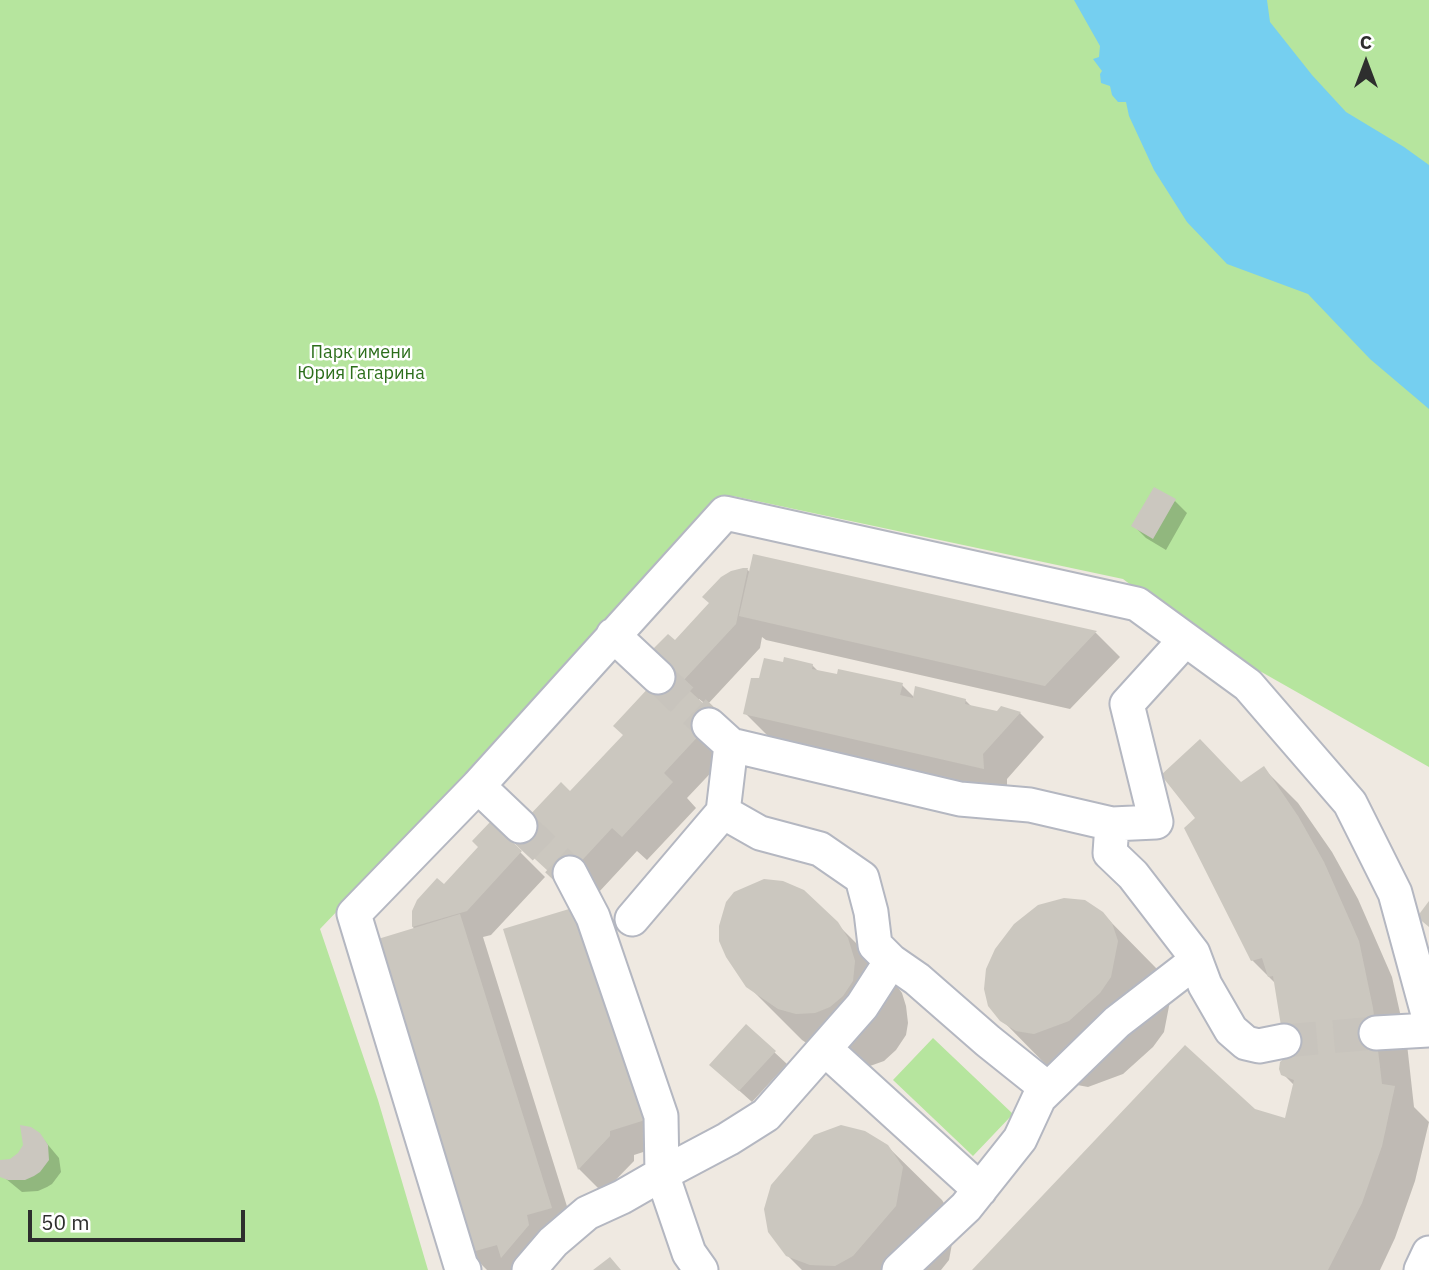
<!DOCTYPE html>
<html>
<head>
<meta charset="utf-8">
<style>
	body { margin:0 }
	#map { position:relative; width:1429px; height:1270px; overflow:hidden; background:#efe9e1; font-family:"IBM Plex Sans",sans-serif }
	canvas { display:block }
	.north { position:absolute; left:1331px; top:28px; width:70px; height:70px; -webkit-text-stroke:5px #fff; paint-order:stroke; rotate:0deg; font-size:19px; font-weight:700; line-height:28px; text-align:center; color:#2e2e2e }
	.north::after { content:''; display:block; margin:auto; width:24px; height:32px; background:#2e2e2e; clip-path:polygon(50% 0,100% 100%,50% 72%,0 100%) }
	.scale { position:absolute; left:28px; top:1210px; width:217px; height:32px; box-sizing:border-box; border:4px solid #2e2e2e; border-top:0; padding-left:9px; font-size:21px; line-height:24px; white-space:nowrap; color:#2e2e2e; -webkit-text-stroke:5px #fff; paint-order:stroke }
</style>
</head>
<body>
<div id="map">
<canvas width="1429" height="1270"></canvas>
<div class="north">С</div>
<div class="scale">50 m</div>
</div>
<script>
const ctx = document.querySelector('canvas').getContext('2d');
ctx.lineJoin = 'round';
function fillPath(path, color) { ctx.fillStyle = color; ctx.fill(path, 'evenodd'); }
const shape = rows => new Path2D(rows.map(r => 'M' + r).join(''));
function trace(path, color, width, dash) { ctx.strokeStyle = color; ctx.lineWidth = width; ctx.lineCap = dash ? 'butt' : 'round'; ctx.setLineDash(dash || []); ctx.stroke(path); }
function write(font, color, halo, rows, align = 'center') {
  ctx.font = font + ' "IBM Plex Sans",sans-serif'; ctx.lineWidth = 5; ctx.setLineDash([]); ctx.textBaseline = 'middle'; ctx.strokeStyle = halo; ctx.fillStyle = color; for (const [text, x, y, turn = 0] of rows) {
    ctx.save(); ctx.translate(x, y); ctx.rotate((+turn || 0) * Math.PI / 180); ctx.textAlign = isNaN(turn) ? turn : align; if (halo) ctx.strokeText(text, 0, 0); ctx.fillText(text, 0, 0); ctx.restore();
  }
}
const green = shape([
	[0,0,1429,0,1429,767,1198,636,1123,579,733,496,320,929,378,1100,428,1270,0,1270],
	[933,1038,1013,1114,973,1156,893,1080]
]);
const water = shape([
	[1074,0,1267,0,1270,22,1312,75,1346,112,1404,147,1429,165,1429,409,1370,359,1308,294,1227,264,1187,222,1154,170,1129,116,1126,102,1118,102,1112,95,1110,86,1101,83,1100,74,1102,71,1093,59,1099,57,1100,46]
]);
const shadow = shape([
	[1175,501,1187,513,1166,550,1146,538,1134,526],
	[754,556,1096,633,1120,657,1070,709,766,640,762,637,760,648,707,705,699,699,698,701,740,742,687,798,696,808,647,860,637,851,586,906,570,793,625,735,668,669,675,642,711,603,731,572,748,570,750,573],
	[812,665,819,672,902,685,914,697,965,700,973,708,998,713,1002,708,1020,713,1044,737,1007,779,1007,792,769,737,745,713],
	[1263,768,1298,803,1332,852,1358,899,1392,977,1407,1044,1414,1107,1429,1122,1415,1181,1395,1238,1380,1270,975,1270,1254,1111,1287,1122,1294,1085,1283,1074,1288,1058,1277,985,1252,960,1242,784],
	[491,823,545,877,491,935,483,937,575,1232,535,1270,487,1270,469,1252,412,920,480,847],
	[1102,913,1156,968,1165,979,1171,996,1164,1032,1153,1047,1123,1074,1088,1087,1072,1084,1056,1075,1002,1020],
	[837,924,891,978,902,993,906,1006,908,1023,906,1035,896,1050,884,1061,870,1066,851,1067,834,1062,802,1040,747,985],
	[505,930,668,1144,634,1155,634,1161,603,1193,579,1169],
	[746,1026,787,1064,752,1102,724,1077],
	[39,1134,59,1158,61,1172,52,1184,47,1187,38,1191,22,1192,0,1174,0,1162,4,1163,20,1155],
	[887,1146,942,1200,956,1222,949,1260,941,1270,802,1270,787,1255]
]);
const building = shape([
	[1154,487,1176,499,1153,539,1131,526],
	[753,554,1097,631,1045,686,739,616],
	[743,568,748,568,736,624,682,682,649,653,668,634,675,640,709,603,702,597,721,577,731,571],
	[784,657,813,664,812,669,837,674,838,669,903,683,900,695,913,698,915,686,966,699,965,704,997,711,1001,706,1021,712,983,754,984,769,743,714,751,678,759,678,764,658,783,662],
	[666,669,717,716,664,773,673,782,622,837,612,828,561,883,510,836,561,782,570,791,623,735,613,726],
	[1200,739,1241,782,1264,766,1298,816,1324,862,1359,941,1373,1008,1382,1084,1395,1086,1382,1146,1362,1203,1328,1270,972,1270,1185,1045,1255,1109,1285,1118,1294,1080,1281,1075,1279,1069,1280,1062,1286,1057,1273,976,1268,977,1262,958,1251,961,1184,828,1195,818,1161,775],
	[491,821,522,851,467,911,412,927,412,911,417,900,437,878,444,884,478,847,472,841],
	[764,879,783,881,804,890,838,922,848,938,855,961,853,981,843,996,830,1007,815,1013,796,1014,778,1009,746,987,726,957,719,941,719,926,726,902,734,892],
	[1064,898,1085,900,1103,912,1112,923,1118,941,1111,977,1100,993,1069,1021,1034,1034,1016,1031,1000,1021,988,1006,984,989,986,969,995,949,1014,924,1038,905],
	[1429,901,1429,927,1417,917],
	[579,906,645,1120,610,1131,610,1136,578,1170,503,929],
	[460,914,552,1208,527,1215,529,1225,501,1258,497,1245,468,1253,378,939],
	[746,1024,776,1051,739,1091,709,1065],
	[20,1125,31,1127,40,1133,48,1145,49,1160,40,1172,34,1176,25,1180,8,1180,0,1177,0,1160,10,1159,18,1153,23,1145],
	[841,1125,865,1131,888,1145,903,1167,896,1206,853,1256,835,1266,810,1265,786,1256,768,1232,764,1209,771,1185,814,1135],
	[610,1257,621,1270,593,1270]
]);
const minorTunnel = shape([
	[658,677,709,725],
	[520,826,570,873],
	[1284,1041,1376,1033]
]);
const minor = shape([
	[613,635,658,677],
	[731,745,960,799,1030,805,1112,824,1156,822,1127,704,1185,640],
	[478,786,520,826],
	[723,812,760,833,820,849,862,878,871,912,875,945,891,961,917,979,988,1041,1048,1089],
	[1112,824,1110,853,1133,875,1193,953,1205,985,1231,1030,1246,1043,1259,1046,1284,1041],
	[570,873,593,917,661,1116,662,1174,728,1139,766,1115,862,1006,891,961],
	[632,919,723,812,731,745,709,725],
	[1376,1033,1429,1030],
	[825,1049,980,1190],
	[464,1270,461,1266,354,914,478,786,725,513,1137,604,1248,685,1350,803,1395,893,1429,1018],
	[529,1270,553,1242,587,1213,622,1197,662,1174,689,1253,701,1270],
	[899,1270,966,1207,1020,1139,1039,1098,1117,1022,1196,961],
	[1421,1270,1429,1253]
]);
const parkNames = [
	["Парк имени",361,353],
	["Юрия Гагарина",361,374]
];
fillPath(green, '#b6e59e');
fillPath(water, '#75cff0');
fillPath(shadow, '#0003');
fillPath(building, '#cbc7bf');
trace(minorTunnel, '#c8c4bd', 33, [33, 17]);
trace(minor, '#b4b7c1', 37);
trace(minor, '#fff', 33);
write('18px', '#2c6e1b', '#fff', parkNames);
</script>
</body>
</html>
